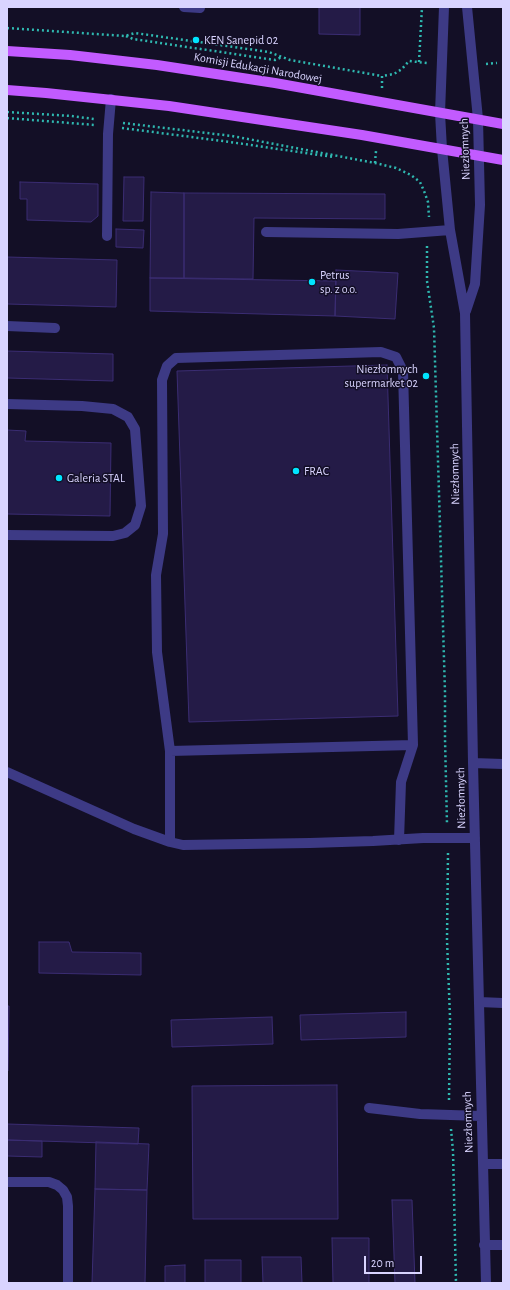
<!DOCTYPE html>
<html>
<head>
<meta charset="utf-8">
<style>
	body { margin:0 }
	#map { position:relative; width:510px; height:1290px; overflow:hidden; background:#130f26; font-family:"Alegreya Sans",sans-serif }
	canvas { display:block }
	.frame { position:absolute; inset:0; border:8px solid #d9d4ff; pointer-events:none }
	.scale { position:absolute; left:364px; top:1256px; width:58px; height:18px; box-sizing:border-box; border:2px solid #d9d4ff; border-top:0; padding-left:5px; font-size:12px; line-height:14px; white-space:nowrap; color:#d9d4ff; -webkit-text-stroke:3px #130f26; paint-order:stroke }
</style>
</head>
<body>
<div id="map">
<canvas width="510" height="1290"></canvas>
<div class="frame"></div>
<div class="scale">20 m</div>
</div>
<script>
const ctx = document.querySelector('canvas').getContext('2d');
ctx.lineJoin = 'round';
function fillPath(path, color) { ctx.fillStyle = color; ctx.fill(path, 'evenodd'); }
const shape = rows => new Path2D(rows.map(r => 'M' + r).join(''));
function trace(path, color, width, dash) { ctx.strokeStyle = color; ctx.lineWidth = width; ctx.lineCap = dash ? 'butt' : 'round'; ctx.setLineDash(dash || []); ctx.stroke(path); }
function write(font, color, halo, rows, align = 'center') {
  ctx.font = font + ' "Alegreya Sans",sans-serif'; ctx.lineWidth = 3; ctx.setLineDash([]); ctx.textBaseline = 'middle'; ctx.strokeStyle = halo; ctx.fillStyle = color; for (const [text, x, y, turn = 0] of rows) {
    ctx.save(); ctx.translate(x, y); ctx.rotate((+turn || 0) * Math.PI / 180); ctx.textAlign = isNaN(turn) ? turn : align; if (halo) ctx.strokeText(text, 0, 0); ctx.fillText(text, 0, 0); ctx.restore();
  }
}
const building = shape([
	[319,7,360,7,360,35,319,34,319,7],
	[124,177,144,177,143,221,123,221,124,177],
	[20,182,98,184,98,216,91,222,27,220,27,199,20,199,20,182],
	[151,192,184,193,184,278,150,278,151,192],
	[184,193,385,194,385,219,254,218,253,279,184,278,184,193],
	[116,229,144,230,143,248,116,247,116,229],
	[7,257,117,260,116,307,7,304,7,257],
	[336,270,398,273,395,319,335,316,336,270],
	[150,278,336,281,335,316,150,311,150,278],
	[7,351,113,354,113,381,7,378,7,351],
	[387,365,398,716,189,722,177,371,387,365],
	[7,430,26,431,25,441,111,443,110,516,7,514,7,430],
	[39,942,69,942,72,952,141,953,141,975,39,973,39,942],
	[7,1006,9,1006,8,1071,7,1071,7,1006],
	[406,1012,406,1037,301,1040,300,1015,406,1012],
	[272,1017,273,1044,172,1047,171,1020,272,1017],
	[337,1085,338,1219,193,1219,192,1086,337,1085],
	[7,1124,139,1128,138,1144,7,1140,7,1124],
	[7,1140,42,1141,42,1157,7,1156,7,1140],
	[96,1142,149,1144,147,1190,95,1189,96,1142],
	[95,1189,147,1190,145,1283,92,1283,95,1189],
	[392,1200,412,1200,415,1283,395,1283,392,1200],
	[332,1238,369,1238,369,1283,333,1283,332,1238],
	[262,1257,301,1257,302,1283,263,1283,262,1257],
	[205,1260,241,1260,241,1283,205,1283,205,1260],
	[185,1265,185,1283,165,1283,165,1266,185,1265]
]);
const path = shape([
	[7,28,125,36,135,33,269,52,290,60,382,76],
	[126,36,133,39,275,60,282,57],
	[419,62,422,7],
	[486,64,497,63],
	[382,88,382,76,394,74,402,69,409,61,427,63],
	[7,112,71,116,94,119],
	[7,118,95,125],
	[123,123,232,136,375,163,396,168,411,175,420,182,424,191,428,202,429,217],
	[122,128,230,142,333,157],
	[375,163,376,151],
	[427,246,427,281,434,328,445,692,445,739,447,824],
	[448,853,447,940,450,1017,449,1100],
	[451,1129,453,1151,456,1283]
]);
const minor = shape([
	[184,7,200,8],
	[444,7,440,113,442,149,450,230,465,313,473,763,486,1283],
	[266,232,398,234,450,230],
	[107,236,108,134,111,99],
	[466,311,475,284,480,205,478,119,467,7],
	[7,326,55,328],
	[7,404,82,406,113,409,128,417,135,429,141,506,135,525,125,533,113,536,7,535],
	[170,751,413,745],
	[473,763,503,764],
	[7,772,134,829,170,842,183,845,310,843,373,841,423,838,475,838],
	[170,842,170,751,157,652,156,575,163,534,162,380,167,366,176,358,381,352,396,357,403,371,413,745,401,782,399,840],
	[479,1002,503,1003],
	[369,1108,420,1114,481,1116],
	[483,1164,503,1164],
	[7,1182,49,1182,57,1185,63,1190,67,1197,68,1206,68,1283],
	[484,1245,503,1245]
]);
const major = shape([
	[7,51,70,55,157,65,275,83,503,124],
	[7,90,46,93,169,106,362,135,503,160]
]);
const markers = [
	[196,40,4,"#00e5ff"],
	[312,282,4,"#00e5ff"],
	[426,376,4,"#00e5ff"],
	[296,471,4,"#00e5ff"],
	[59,478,4,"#00e5ff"]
];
const poiNames = [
	["KEN Sanepid 02",204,40],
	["Petrus",320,275],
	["sp. z o.o.",320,289],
	["Niezłomnych",418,369,"right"],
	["supermarket 02",418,383,"right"],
	["FRAC",304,471],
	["Galeria STAL",67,478]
];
const streetNames = [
	["Komisji Edukacji Narodowej",258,68,10],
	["Niezłomnych",465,149,-92],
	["Niezłomnych",455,474,-91],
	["Niezłomnych",461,798,-91],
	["Niezłomnych",468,1122,-92]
];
fillPath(building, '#241b47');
trace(building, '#3b2d73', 1);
trace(path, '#2fb8b0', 2.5, [2, 3]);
trace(minor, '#3d3a85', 10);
trace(major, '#c25bff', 10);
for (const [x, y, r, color] of markers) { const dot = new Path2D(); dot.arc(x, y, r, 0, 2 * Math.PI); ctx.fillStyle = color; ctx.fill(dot); trace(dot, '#130f26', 1.5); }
write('12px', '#d9d4ff', '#130f26', poiNames, 'left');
write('12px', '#d9d4ff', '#130f26', streetNames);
</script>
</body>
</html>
